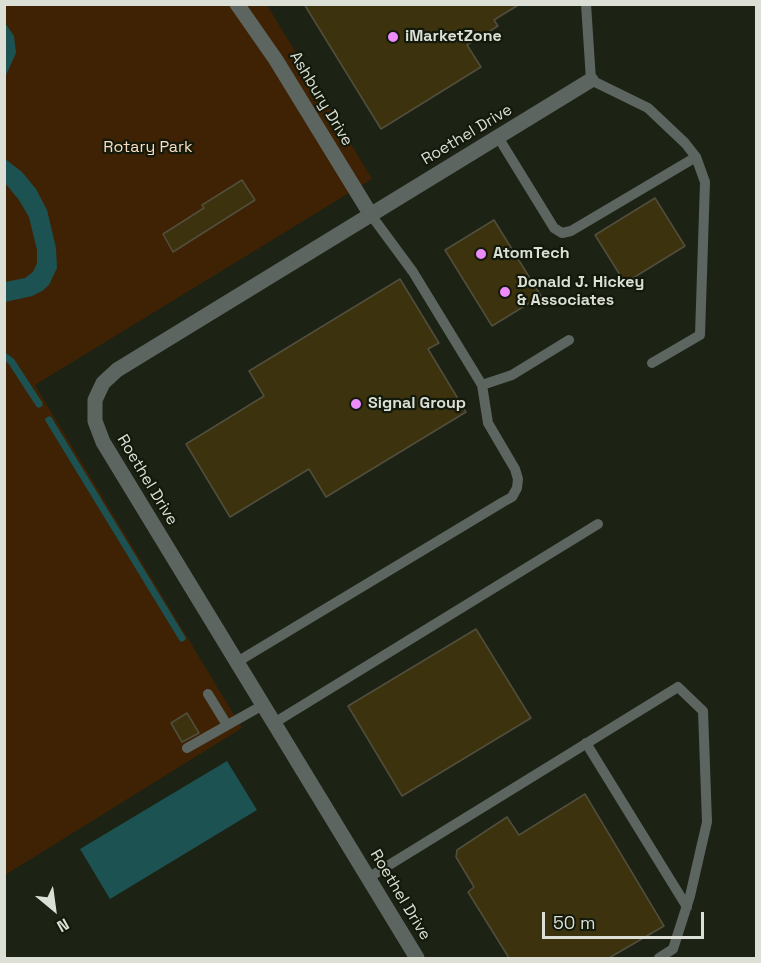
<!DOCTYPE html>
<html>
<head>
<meta charset="utf-8">
<style>
	body { margin:0 }
	#map { position:relative; width:761px; height:963px; overflow:hidden; background:#1c2214; font-family:"Space Grotesk",sans-serif }
	canvas { display:block }
	.frame { position:absolute; inset:0; border:6px solid #dbdfd6; pointer-events:none }
	.north { position:absolute; left:24px; top:879px; width:60px; height:60px; -webkit-text-stroke:4px #13190b; paint-order:stroke; rotate:151deg; font-size:16px; font-weight:700; line-height:24px; text-align:center; color:#dbdfd6 }
	.north::after { content:''; display:block; margin:auto; width:21px; height:27px; background:#dbdfd6; clip-path:polygon(50% 0,100% 100%,50% 72%,0 100%) }
	.scale { position:absolute; left:542px; top:912px; width:162px; height:27px; box-sizing:border-box; border:3px solid #dbdfd6; border-top:0; padding-left:8px; font-size:18px; line-height:21px; white-space:nowrap; color:#dbdfd6; -webkit-text-stroke:4px #13190b; paint-order:stroke }
</style>
</head>
<body>
<div id="map">
<canvas width="761" height="963"></canvas>
<div class="frame"></div>
<div class="north">N</div>
<div class="scale">50 m</div>
</div>
<script>
const ctx = document.querySelector('canvas').getContext('2d');
ctx.lineJoin = 'round';
function fillPath(path, color) { ctx.fillStyle = color; ctx.fill(path, 'evenodd'); }
const shape = rows => new Path2D(rows.map(r => 'M' + r).join(''));
function trace(path, color, width, dash) { ctx.strokeStyle = color; ctx.lineWidth = width; ctx.lineCap = dash ? 'butt' : 'round'; ctx.setLineDash(dash || []); ctx.stroke(path); }
function write(font, color, halo, rows, align = 'center') {
  ctx.font = font + ' "Space Grotesk",sans-serif'; ctx.lineWidth = 4.5; ctx.setLineDash([]); ctx.textBaseline = 'middle'; ctx.strokeStyle = halo; ctx.fillStyle = color; for (const [text, x, y, turn = 0] of rows) {
    ctx.save(); ctx.translate(x, y); ctx.rotate((+turn || 0) * Math.PI / 180); ctx.textAlign = isNaN(turn) ? turn : align; if (halo) ctx.strokeText(text, 0, 0); ctx.fillText(text, 0, 0); ctx.restore();
  }
}
const green = shape([
	[5,5,267,5,372,179,35,385,242,728,5,875]
]);
const water = shape([
	[5,23,14,36,16,53,5,77],
	[5,159,22,172,36,189,47,210,56,248,57,268,49,285,42,291,32,296,5,302,5,282,25,278,33,272,37,263,37,250,29,217,19,200,5,183],
	[227,761,257,810,110,899,80,849]
]);
const stream = shape([
	[4,356,11,361,39,404],
	[49,420,182,638]
]);
const building = shape([
	[304,4,520,4,494,20,498,26,467,45,481,67,381,129,304,4],
	[242,180,255,200,173,252,163,234,204,208,202,205,242,180],
	[655,198,685,246,625,283,595,235,655,198],
	[494,220,541,296,492,326,445,250,494,220],
	[400,279,439,343,428,349,466,412,326,497,309,469,230,517,186,444,264,396,249,371,400,279],
	[476,629,531,718,402,796,348,706,476,629],
	[187,713,199,733,182,742,171,723,187,713],
	[585,794,664,926,609,958,509,958,468,892,474,887,456,857,457,850,507,817,519,835,585,794]
]);
const lane = shape([
	[586,4,591,80,648,108,685,143,696,157,705,182,700,335,652,363],
	[498,137,554,228,562,233,571,231,696,157],
	[482,385,512,375,569,340],
	[237,662,503,502,512,497,517,488,518,479,515,469,488,423,482,385,413,272,371,215],
	[208,694,227,725],
	[274,723,598,524],
	[586,743,687,907],
	[187,748,263,705],
	[368,878,678,687,703,711,707,822,690,896,673,949,659,958]
]);
const street = shape([
	[237,4,276,60,371,215],
	[417,958,103,442,95,421,95,400,103,383,117,370,591,80]
]);
const markers = [
	[393,37,6,"#ed8cf9"],
	[481,254,6,"#ed8cf9"],
	[505,292,6,"#ed8cf9"],
	[356,404,6,"#ed8cf9"]
];
const poiNames = [
	["iMarketZone",405,37],
	["AtomTech",493,254],
	["Donald J. Hickey",517,283],
	["& Associates",517,301],
	["Signal Group",368,404]
];
const streetNames = [
	["Ashbury Drive",321,99,59],
	["Roethel Drive",467,135,-31],
	["Roethel Drive",147,480,59],
	["Roethel Drive",400,895,59]
];
const parkNames = [
	["Rotary Park",148,148]
];
fillPath(green, '#3f2204');
fillPath(water, '#1d5252');
trace(stream, '#1d5252', 7);
fillPath(building, '#3c330e');
trace(building, '#524e3d', 1.5);
trace(lane, '#5d6561', 10);
trace(street, '#5d6561', 15);
for (const [x, y, r, color] of markers) { const dot = new Path2D(); dot.arc(x, y, r, 0, 2 * Math.PI); ctx.fillStyle = color; ctx.fill(dot); trace(dot, '#13190b', 2); }
write('bold 16px', '#dbdfd6', '#13190b', poiNames, 'left');
write('16px', '#dbdfd6', '#13190b', streetNames);
write('16px', '#fbdcc1', '#13190b', parkNames);
</script>
</body>
</html>
